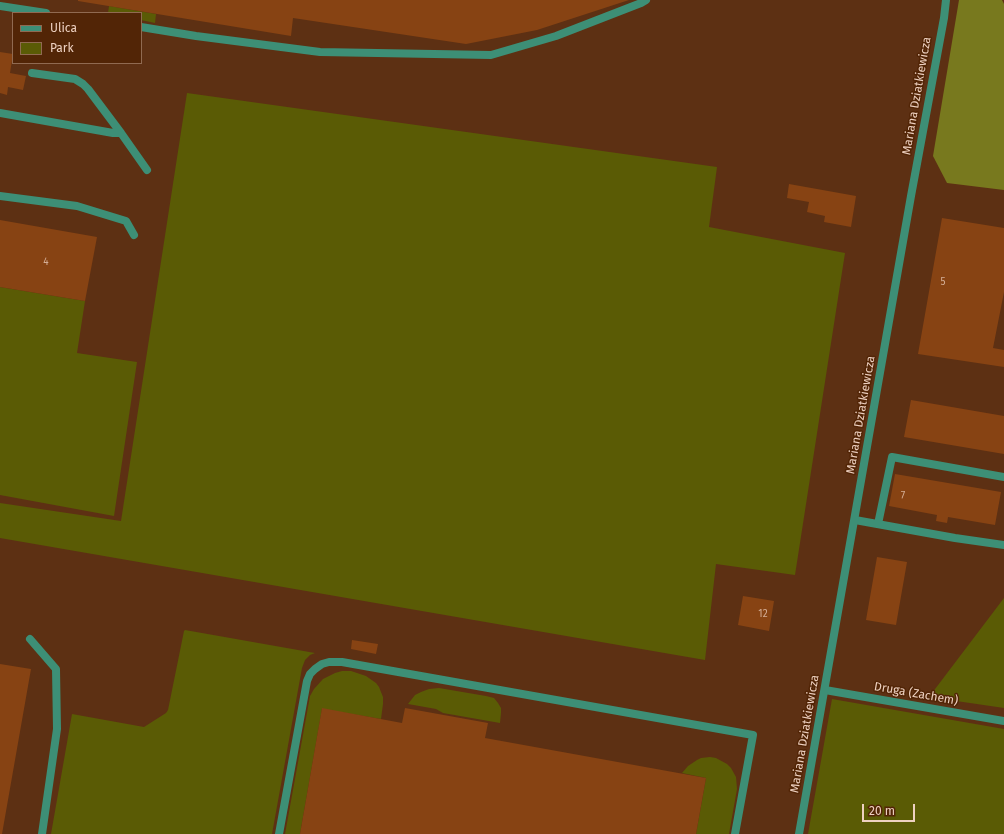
<!DOCTYPE html>
<html>
<head>
<meta charset="utf-8">
<style>
	body { margin:0 }
	#map { position:relative; width:1004px; height:834px; overflow:hidden; background:#5d3013; font-family:"Fira Sans",sans-serif }
	canvas { display:block }
	.legend { position:absolute; left:12px; top:12px; width:130px; height:52px; box-sizing:border-box; background:#522506; border:1px solid #906a51; margin:0; padding:5px 7px; list-style:none; font-size:12px; color:#eed1c1 }
	.legend li { display:flex; align-items:center; gap:8px; height:20px }
	.legend b { width:20px; border:1px solid #906a51 }
	.scale { position:absolute; left:862px; top:804px; width:53px; height:18px; box-sizing:border-box; border:2px solid #eed1c1; border-top:0; padding-left:5px; font-size:12px; line-height:14px; white-space:nowrap; color:#eed1c1; -webkit-text-stroke:3px #522506; paint-order:stroke }
</style>
</head>
<body>
<div id="map">
<canvas width="1004" height="834"></canvas>
<ul class="legend">
<li><b style="height:5px;background:#3d8f76"></b>Ulica</li>
<li><b style="height:11px;background:#5a5b05"></b>Park</li>
</ul>
<div class="scale">20 m</div>
</div>
<script>
const ctx = document.querySelector('canvas').getContext('2d');
ctx.lineJoin = 'round';
function fillPath(path, color) { ctx.fillStyle = color; ctx.fill(path, 'evenodd'); }
const shape = rows => new Path2D(rows.map(r => 'M' + r).join(''));
function trace(path, color, width, dash) { ctx.strokeStyle = color; ctx.lineWidth = width; ctx.lineCap = dash ? 'butt' : 'round'; ctx.setLineDash(dash || []); ctx.stroke(path); }
function write(font, color, halo, rows, align = 'center') {
  ctx.font = font + ' "Fira Sans",sans-serif'; ctx.lineWidth = 3; ctx.setLineDash([]); ctx.textBaseline = 'middle'; ctx.strokeStyle = halo; ctx.fillStyle = color; for (const [text, x, y, turn = 0] of rows) {
    ctx.save(); ctx.translate(x, y); ctx.rotate((+turn || 0) * Math.PI / 180); ctx.textAlign = isNaN(turn) ? turn : align; if (halo) ctx.strokeText(text, 0, 0); ctx.fillText(text, 0, 0); ctx.restore();
  }
}
const green = shape([
	[109,6,156,14,155,23,141,20,141,13,108,13],
	[187,93,717,167,709,227,845,253,795,575,716,564,705,660,0,538,0,503,121,521],
	[0,287,85,301,77,353,137,362,114,516,0,495],
	[1004,598,1004,708,929,697],
	[185,630,315,653,310,655,305,660,302,668,272,834,51,834,72,714,144,727,166,713,168,710,184,631],
	[342,671,351,671,366,676,376,683,379,687,383,697,383,704,381,719,322,709,300,834,285,834,310,696,314,689,323,679,335,673],
	[439,688,486,696,494,698,498,703,501,708,501,713,500,723,443,713,436,709,408,704,415,695,421,692,429,689],
	[832,699,1004,729,1004,834,808,834],
	[710,757,716,758,727,764,731,768,736,777,737,789,729,834,696,834,706,778,682,773,688,766,697,760,701,758]
]);
const forest = shape([
	[959,0,1002,0,1004,4,1004,190,947,183,933,156]
]);
const building = shape([
	[78,0,629,0,537,30,466,44,293,18,291,36,78,1],
	[0,52,13,54,10,73,26,76,23,90,8,87,7,95,0,93],
	[789,184,856,196,851,227,824,222,825,216,807,212,809,202,787,198],
	[942,218,1004,228,1004,292,993,348,1004,350,1004,367,918,354],
	[0,220,97,237,85,301,0,287],
	[911,400,1004,416,1004,454,904,437],
	[895,474,1001,492,995,525,948,517,947,523,936,521,937,515,889,506],
	[877,557,907,562,896,625,866,620],
	[743,596,774,601,769,631,738,625],
	[352,640,378,644,376,654,351,649],
	[0,664,31,669,2,834,0,834],
	[322,708,402,723,405,708,488,723,485,738,706,778,696,834,300,834]
]);
const service = shape([
	[0,6,46,13],
	[141,27,196,36,320,52,491,55,556,36,641,3,646,0],
	[32,73,75,79,83,84,88,89,121,133],
	[0,113,113,133,121,133,147,170],
	[0,196,77,206,126,221,134,235],
	[855,520,955,538,1004,545],
	[878,524,892,457,1004,477],
	[30,639,56,669,57,729,42,834],
	[825,690,1004,721],
	[279,834,307,681,310,674,315,669,322,664,329,662,342,662,753,735,735,834]
]);
const tertiary = shape([
	[799,834,911,196,944,18,946,0]
]);
const numberNames = [
	["4",46,262],
	["5",943,282],
	["7",903,496],
	["12",763,614]
];
const streetNames = [
	["Mariana Dziatkiewicza",917,96,-80],
	["Mariana Dziatkiewicza",861,415,-80],
	["Druga (Zachem)",916,694,10],
	["Mariana Dziatkiewicza",805,734,-80]
];
fillPath(green, '#5a5b05');
fillPath(forest, '#78791e');
fillPath(building, '#874313');
trace(service, '#3d8f76', 8);
trace(tertiary, '#3d8f76', 8);
write('10px', '#d4ae96', null, numberNames);
write('12px', '#eed1c1', '#522506', streetNames);
</script>
</body>
</html>
